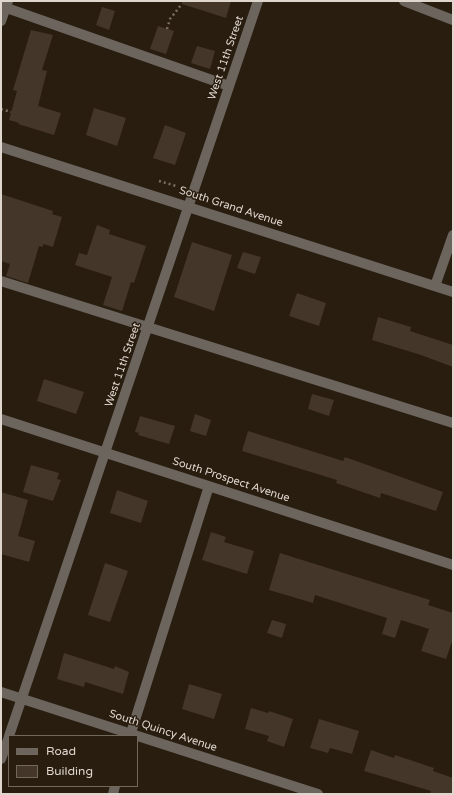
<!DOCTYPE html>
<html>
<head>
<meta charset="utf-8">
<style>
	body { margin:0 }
	#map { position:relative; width:454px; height:795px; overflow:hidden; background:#291d0f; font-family:"Varela Round",sans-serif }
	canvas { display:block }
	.frame { position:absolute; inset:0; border:2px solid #dfd7ce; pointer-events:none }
	.legend { position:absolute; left:8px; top:735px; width:130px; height:52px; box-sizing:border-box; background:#291d0f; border:1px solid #72675b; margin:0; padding:5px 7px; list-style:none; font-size:12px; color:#dfd7ce }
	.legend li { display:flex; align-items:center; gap:8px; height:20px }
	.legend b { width:20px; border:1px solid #72675b }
</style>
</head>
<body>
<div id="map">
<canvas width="454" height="795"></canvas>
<div class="frame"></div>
<ul class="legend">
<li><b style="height:5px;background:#6b655e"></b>Road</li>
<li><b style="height:11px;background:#443729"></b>Building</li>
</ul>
</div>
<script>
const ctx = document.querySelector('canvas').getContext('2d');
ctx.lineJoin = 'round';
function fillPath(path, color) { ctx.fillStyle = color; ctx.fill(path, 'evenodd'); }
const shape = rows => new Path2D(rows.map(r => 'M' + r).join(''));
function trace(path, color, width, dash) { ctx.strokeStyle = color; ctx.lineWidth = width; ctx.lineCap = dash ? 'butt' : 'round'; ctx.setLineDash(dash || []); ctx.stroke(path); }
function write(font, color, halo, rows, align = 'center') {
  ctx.font = font + ' "Varela Round",sans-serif'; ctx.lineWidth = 3; ctx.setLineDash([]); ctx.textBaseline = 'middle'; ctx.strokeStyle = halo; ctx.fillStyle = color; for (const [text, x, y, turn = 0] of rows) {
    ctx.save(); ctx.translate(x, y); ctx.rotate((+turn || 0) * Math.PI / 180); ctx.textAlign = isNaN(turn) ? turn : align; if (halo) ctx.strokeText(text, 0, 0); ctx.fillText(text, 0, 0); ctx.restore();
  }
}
const building = shape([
	[182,1,231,1,226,18,182,4],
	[102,7,115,11,109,30,96,25],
	[158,26,174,31,166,54,150,49],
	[31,30,53,35,42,70,47,71,38,106,61,113,54,135,18,124,19,123,9,120,17,91,13,90],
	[197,46,215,51,210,69,191,63],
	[94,108,126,118,117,146,86,135],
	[165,125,186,133,175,165,153,158],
	[1,194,53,211,52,214,62,217,53,247,43,244,43,247,39,246,28,283,6,276,10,264,1,261],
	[97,225,110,230,109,234,146,246,134,283,131,282,122,311,103,305,112,277,75,265,79,253,87,255],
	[192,242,232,255,214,311,174,297],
	[243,252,261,257,255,274,237,268],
	[297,293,326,303,319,326,289,316],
	[378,317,411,327,410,331,453,345,453,367,421,355,372,340],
	[44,379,84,392,76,414,37,401],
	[312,394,334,400,329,416,308,409],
	[195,414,211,420,206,436,190,431],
	[140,416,175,426,169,444,138,435,139,433,135,432],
	[248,431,343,461,345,457,443,492,436,511,381,493,380,498,336,483,337,480,242,451],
	[31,465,59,473,57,479,61,480,53,501,23,492],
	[117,490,148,501,141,523,110,513],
	[1,492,28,500,18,536,35,541,29,562,1,554],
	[211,532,226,537,224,542,254,551,247,574,202,560],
	[280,553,430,600,428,605,453,613,453,639,446,659,421,651,429,629,401,620,395,638,382,634,387,618,315,595,313,603,269,590],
	[105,563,128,571,110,622,88,615],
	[272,620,286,624,282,638,267,633],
	[64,653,114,669,115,666,129,672,123,694,85,682,84,687,57,679],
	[189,684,222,694,214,719,182,709],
	[251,708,268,713,269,711,293,719,284,747,267,741,269,736,245,729],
	[319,719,359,731,352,754,330,748,328,753,310,748],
	[371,750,394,758,395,755,434,768,433,771,453,778,453,794,430,794,431,791,364,771]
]);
const path = shape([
	[167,29,170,19,181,5],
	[1,109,11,112],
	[159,181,176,186]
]);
const minor = shape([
	[404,1,453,20],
	[1,6,229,86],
	[1,21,8,1],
	[1,147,453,292],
	[1,281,453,423],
	[435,286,453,235],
	[1,419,453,565],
	[1,692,318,794],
	[9,736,258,1],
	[130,736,209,486],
	[1,759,9,737],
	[113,794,115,786]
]);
const streetNames = [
	["West 11th Street",226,58,-71],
	["South Grand Avenue",231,207,18],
	["West 11th Street",123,365,-71],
	["South Prospect Avenue",231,480,18],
	["South Quincy Avenue",163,731,18]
];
fillPath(building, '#443729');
trace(path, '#796f63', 2.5, [2, 3]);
trace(minor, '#6b655e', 10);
write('11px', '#dfd7ce', '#291d0f', streetNames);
</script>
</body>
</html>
